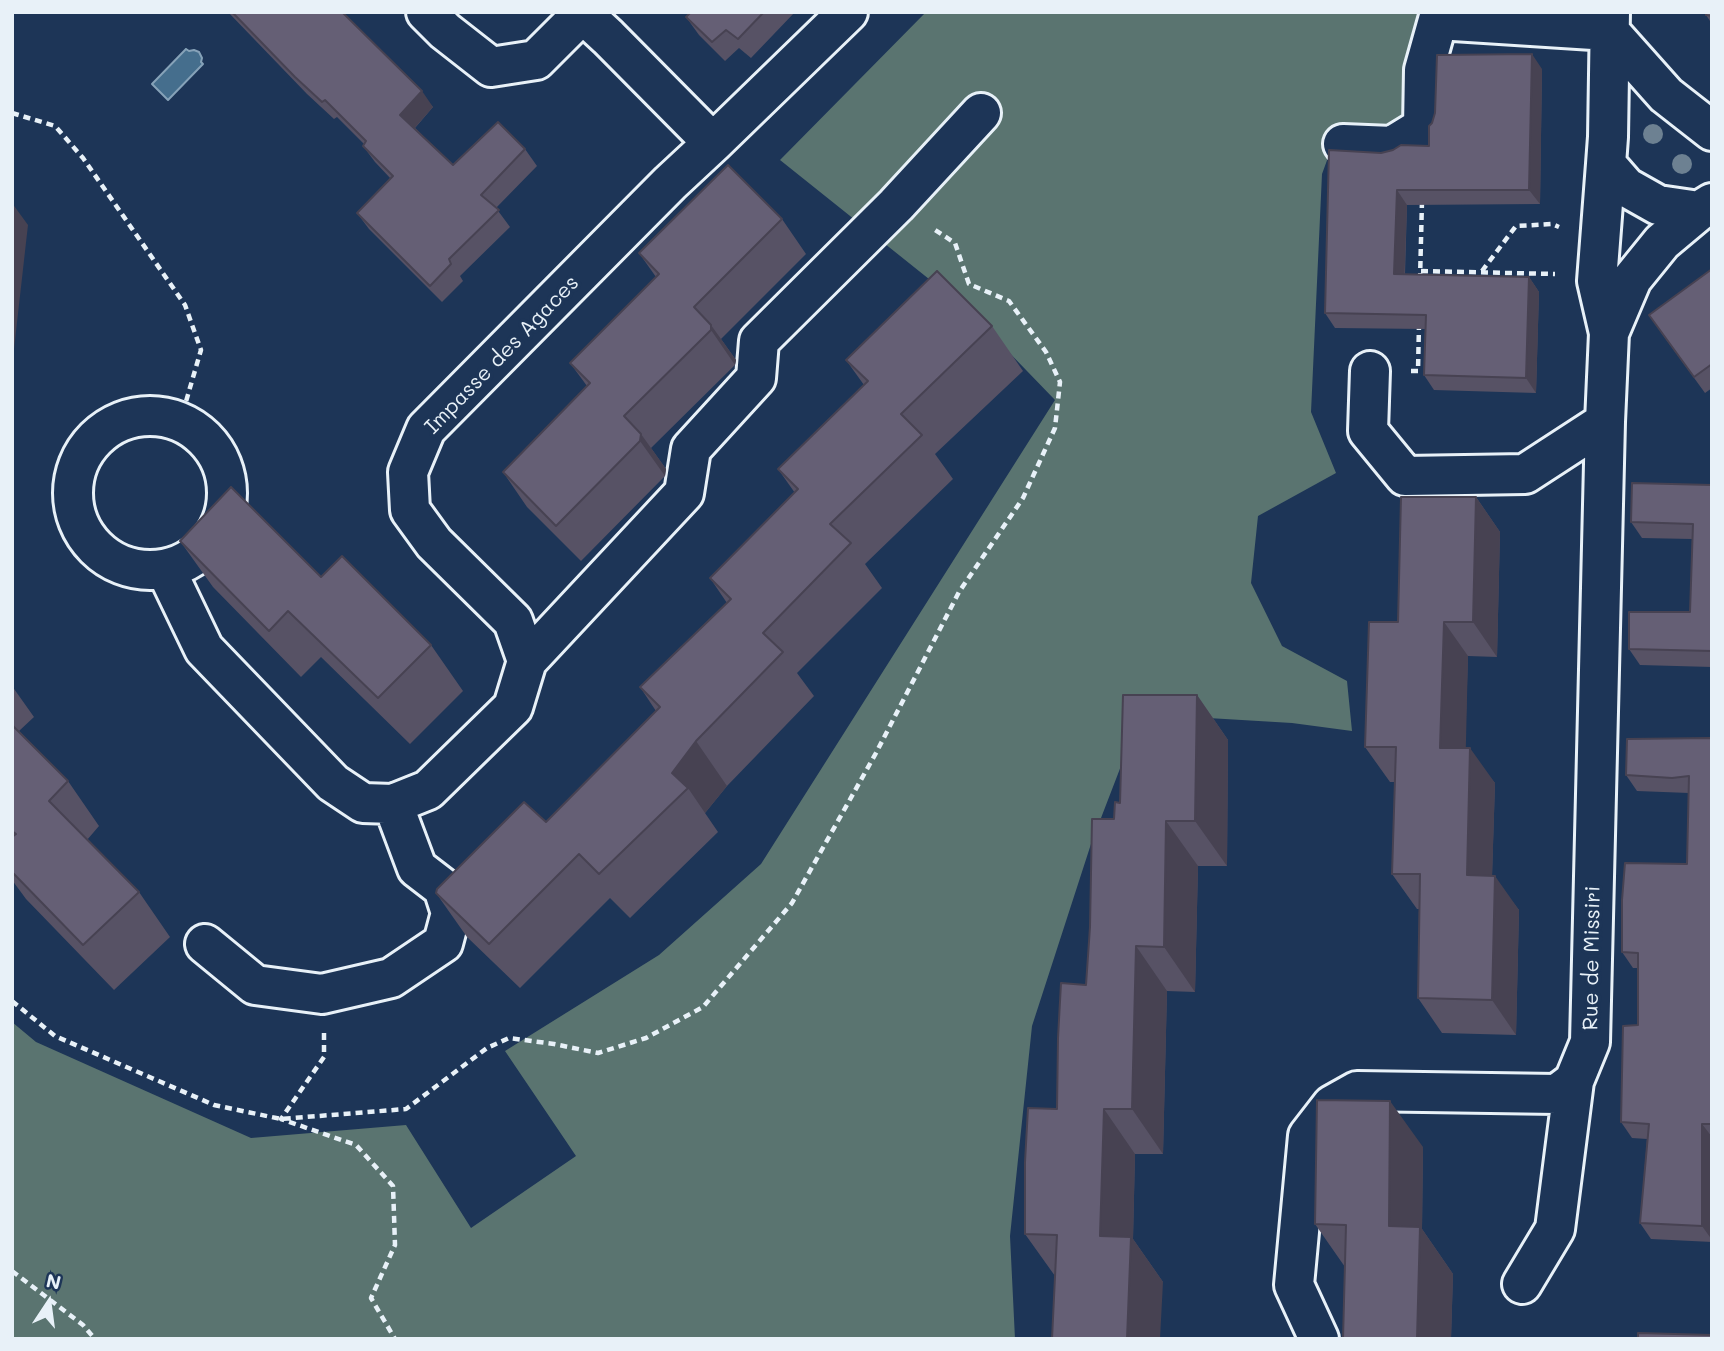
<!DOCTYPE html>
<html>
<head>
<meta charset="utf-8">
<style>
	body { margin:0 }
	#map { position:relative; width:1724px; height:1351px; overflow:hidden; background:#1d3557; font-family:Mali,sans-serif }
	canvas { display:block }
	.frame { position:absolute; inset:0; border:14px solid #e8f1f8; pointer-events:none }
	.north { position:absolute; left:14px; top:1267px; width:70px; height:70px; -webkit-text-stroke:5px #1d3557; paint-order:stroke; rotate:13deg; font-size:19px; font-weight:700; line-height:28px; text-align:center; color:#e8f1f8 }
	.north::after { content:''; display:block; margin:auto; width:24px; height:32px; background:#e8f1f8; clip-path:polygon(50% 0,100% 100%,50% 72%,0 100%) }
</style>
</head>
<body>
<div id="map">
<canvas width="1724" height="1351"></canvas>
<div class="frame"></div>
<div class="north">N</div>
</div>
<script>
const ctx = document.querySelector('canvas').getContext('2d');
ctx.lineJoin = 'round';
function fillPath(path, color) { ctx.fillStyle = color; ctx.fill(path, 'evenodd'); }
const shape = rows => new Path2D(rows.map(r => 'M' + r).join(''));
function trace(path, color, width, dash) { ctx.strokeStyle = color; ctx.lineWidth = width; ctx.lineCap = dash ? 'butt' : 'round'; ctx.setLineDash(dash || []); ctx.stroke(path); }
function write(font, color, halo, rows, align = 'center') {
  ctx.font = font + ' Mali,sans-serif'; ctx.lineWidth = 7; ctx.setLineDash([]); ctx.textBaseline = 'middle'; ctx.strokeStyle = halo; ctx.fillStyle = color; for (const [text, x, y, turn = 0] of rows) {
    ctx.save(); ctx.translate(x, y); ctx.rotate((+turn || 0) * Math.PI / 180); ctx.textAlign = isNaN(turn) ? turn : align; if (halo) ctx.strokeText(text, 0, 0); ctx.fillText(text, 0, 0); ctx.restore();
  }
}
const green = shape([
	[926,12,1423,12,1405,109,1390,138,1337,133,1322,174,1311,412,1336,473,1258,516,1251,583,1282,646,1347,681,1352,731,1292,723,1141,714,1091,844,1032,1026,1010,1236,1015,1339,12,1339,12,1022,36,1042,251,1138,406,1125,471,1228,576,1156,505,1051,659,955,761,864,1055,400,969,311,780,160]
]);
const water = shape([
	[186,49,189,51,194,50,199,52,202,58,201,62,203,64,168,100,152,84,186,49]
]);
const path = shape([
	[12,113,55,126,83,158,185,305,201,350,180,422],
	[1421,271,1555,274],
	[1482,271,1516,226,1552,224,1559,227],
	[1420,280,1422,201],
	[1411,371,1418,371,1419,324],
	[12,1001,55,1036,214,1105,281,1119,406,1109,487,1048,509,1038,554,1044,598,1053,646,1038,703,1007,792,903,876,753,959,592,1023,498,1055,428,1060,382,1046,352,1009,301,969,284,955,243,932,228],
	[324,1033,324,1057,281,1119,356,1145,393,1186,395,1245,371,1298,395,1339],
	[12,1271,83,1325,95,1339]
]);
const minor = shape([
	[426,12,445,31,491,67,536,60,584,12],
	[581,12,608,37,713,143,848,12],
	[1610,12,1608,137,1606,164,1626,187,1658,205,1699,211,1712,203],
	[1609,31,1666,95,1712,131],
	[1343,144,1392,146,1423,127,1424,70,1438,20,1609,31],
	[1609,333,1632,279,1662,242,1699,211],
	[1370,371,1368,431,1405,476,1525,474,1605,422],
	'73 493a77 77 0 1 1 154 0a77 77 0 1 1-154 0Z',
	[166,570,204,649,333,783,363,803,393,804,428,790,513,707,527,661,513,621,434,543,410,510,408,472,426,429,670,183,713,143],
	[527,661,684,493,691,449,756,378,759,341,896,205,981,113],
	[205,944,255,985,322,994,391,978,443,943,451,913,443,888,417,868,393,804],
	[1522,1284,1555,1229,1574,1081],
	[1319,1339,1294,1285,1308,1136,1332,1105,1357,1091,1557,1094,1574,1081,1590,1042,1605,422,1609,333,1597,281,1606,164]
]);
const trees = [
	[1653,134],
	[1682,164]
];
const wall = shape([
	[228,12,342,12,433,107,415,128,453,165,525,149,537,166,496,208,510,227,460,276,463,281,442,302,369,229,357,213,391,179,375,162,363,146,364,144,337,117,334,119,307,94],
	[691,12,795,12,751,58,739,48,725,61,699,35,686,17],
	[1712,12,1712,24,1706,15],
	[1542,69,1540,204,1407,205,1405,274,1529,277,1539,292,1536,393,1434,390,1424,375,1425,329,1335,328,1325,313,1381,153,1429,146],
	[782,219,806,254,721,339,736,360,735,365,651,448,666,469,665,476,581,561,527,507,503,472,587,386,570,363,656,277,639,253],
	[1712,269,1712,388,1705,393,1660,331],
	[992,326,1023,371,935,454,953,479,865,564,882,588,797,673,814,696,727,786,705,813,718,832,630,918,610,898,520,988,467,937,436,893,546,822,656,711,640,687,727,603,710,578,795,493,778,469,864,385,846,360],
	[1712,485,1712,667,1640,665,1629,649,1690,612,1692,539,1642,538,1631,522],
	[1476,497,1500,532,1497,657,1468,656,1465,748,1495,783,1492,876,1519,910,1516,1035,1442,1033,1418,998,1419,909,1417,909,1392,874,1395,782,1390,782,1365,747,1398,622],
	[180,541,431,645,463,691,410,744,321,657,301,677,213,587],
	[12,686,34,717,19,731,68,781,99,826,87,840,139,892,170,937,114,990,26,899,12,880],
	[1197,695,1228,740,1227,866,1198,866,1195,992,1167,991,1163,1154,1135,1154,1133,1239,1163,1282,1055,1276,1025,1234,1057,1109,1086,985,1114,819,1120,803],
	[1712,738,1712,1242,1651,1239,1640,1223,1647,1139,1632,1138,1621,1122,1638,1025,1638,968,1633,968,1622,952,1687,864,1689,793,1637,791,1626,775],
	[1423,1147,1422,1229,1453,1274,1451,1339,1343,1339,1345,1267,1315,1224]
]);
const shadedWall = shape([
	[1532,54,1542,69,1540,204,1529,190],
	[422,91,433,107,412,131,400,115],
	[1397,190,1407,205,1404,288,1394,274],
	[12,203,28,225,14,349,12,346],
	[1529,277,1539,292,1536,393,1526,378],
	[711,325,736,360,735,365,711,330],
	[641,434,666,469,665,476,640,441],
	[1476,497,1500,532,1497,657,1473,622],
	[1444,622,1468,656,1465,783,1440,748],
	[1197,695,1228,740,1227,866,1195,821],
	[696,741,727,786,705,813,688,788,672,773],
	[1470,748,1495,783,1491,910,1467,875],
	[1166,821,1198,866,1195,992,1164,947],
	[1711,865,1712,866,1712,992,1711,991],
	[1495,876,1519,910,1516,1035,1492,1000],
	[1136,946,1167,991,1163,1154,1132,1109],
	[1390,1101,1423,1147,1422,1229,1453,1274,1451,1339,1417,1339,1389,1226],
	[1104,1109,1135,1154,1133,1239,1163,1282,1160,1339,1127,1339,1100,1236],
	[1702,1124,1712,1137,1712,1240,1702,1226]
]);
const building = shape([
	[232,12,342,12,422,91,400,115,453,165,498,122,525,149,481,195,499,210,449,259,451,264,430,286,357,213,393,176,363,146,366,141,325,100,322,102,295,77,232,12],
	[691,12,764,12,738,39,726,30,712,42,686,17,691,12],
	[1706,12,1712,12,1712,16,1706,15,1706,12],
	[1532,54,1529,190,1397,190,1394,274,1529,277,1526,378,1424,375,1426,315,1325,313,1329,150,1381,153,1393,150,1401,145,1429,146,1429,126,1432,123,1435,113,1437,55,1532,54],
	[728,165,782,219,694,307,711,325,711,330,624,416,641,434,640,441,556,526,503,472,590,383,570,363,659,274,639,253,728,165],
	[1712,269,1712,364,1694,377,1649,315,1712,269],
	[937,271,992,326,901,414,922,435,830,524,851,543,763,633,783,652,696,741,672,773,688,788,599,874,579,854,489,944,436,893,437,889,524,802,546,822,660,707,640,687,731,599,710,578,798,489,778,469,868,381,846,360,937,271],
	[1632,483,1712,485,1712,651,1629,649,1629,612,1690,612,1693,524,1631,522,1632,483],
	[231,487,321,577,342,556,431,645,378,698,288,611,269,631,180,541,231,487],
	[1401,497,1476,497,1473,622,1444,622,1440,748,1470,748,1467,875,1495,876,1492,1000,1418,998,1420,874,1392,874,1396,747,1365,747,1369,622,1398,622,1401,497],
	[1123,695,1197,695,1195,821,1166,821,1164,947,1136,946,1132,1109,1104,1109,1100,1236,1131,1237,1127,1339,1052,1339,1057,1235,1025,1234,1025,1162,1028,1108,1057,1109,1058,1038,1061,983,1086,985,1090,927,1092,819,1114,819,1115,802,1120,803,1123,695],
	[12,725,68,781,49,801,139,892,83,945,12,872,12,837,16,834,12,831,12,725],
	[1712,738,1712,1124,1702,1124,1702,1226,1640,1223,1649,1124,1621,1122,1623,1026,1638,1025,1638,953,1622,952,1622,900,1625,863,1687,864,1689,776,1672,778,1626,775,1627,739,1712,738],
	[1317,1100,1390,1101,1389,1226,1420,1227,1417,1339,1343,1339,1346,1225,1315,1224,1317,1100],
	[1638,1333,1712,1335,1712,1339,1638,1339,1638,1333]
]);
const streetNames = [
	["Impasse des Agaces",502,355,-46],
	["Rue de Missiri",1592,958,-89]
];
fillPath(green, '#5a7470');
fillPath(water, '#456e8d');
trace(water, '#86a2b8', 2);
trace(minor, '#e8f1f8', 44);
trace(path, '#e8f1f8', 4.5, [7, 5]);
trace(minor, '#1d3557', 38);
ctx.fillStyle = '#6d8192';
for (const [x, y] of trees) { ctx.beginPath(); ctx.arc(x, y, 10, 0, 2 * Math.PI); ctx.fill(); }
fillPath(wall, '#575265');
fillPath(shadedWall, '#474252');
fillPath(building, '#655f75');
trace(building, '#474252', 2);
write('21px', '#e8f1f8', '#1d3557', streetNames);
</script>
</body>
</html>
